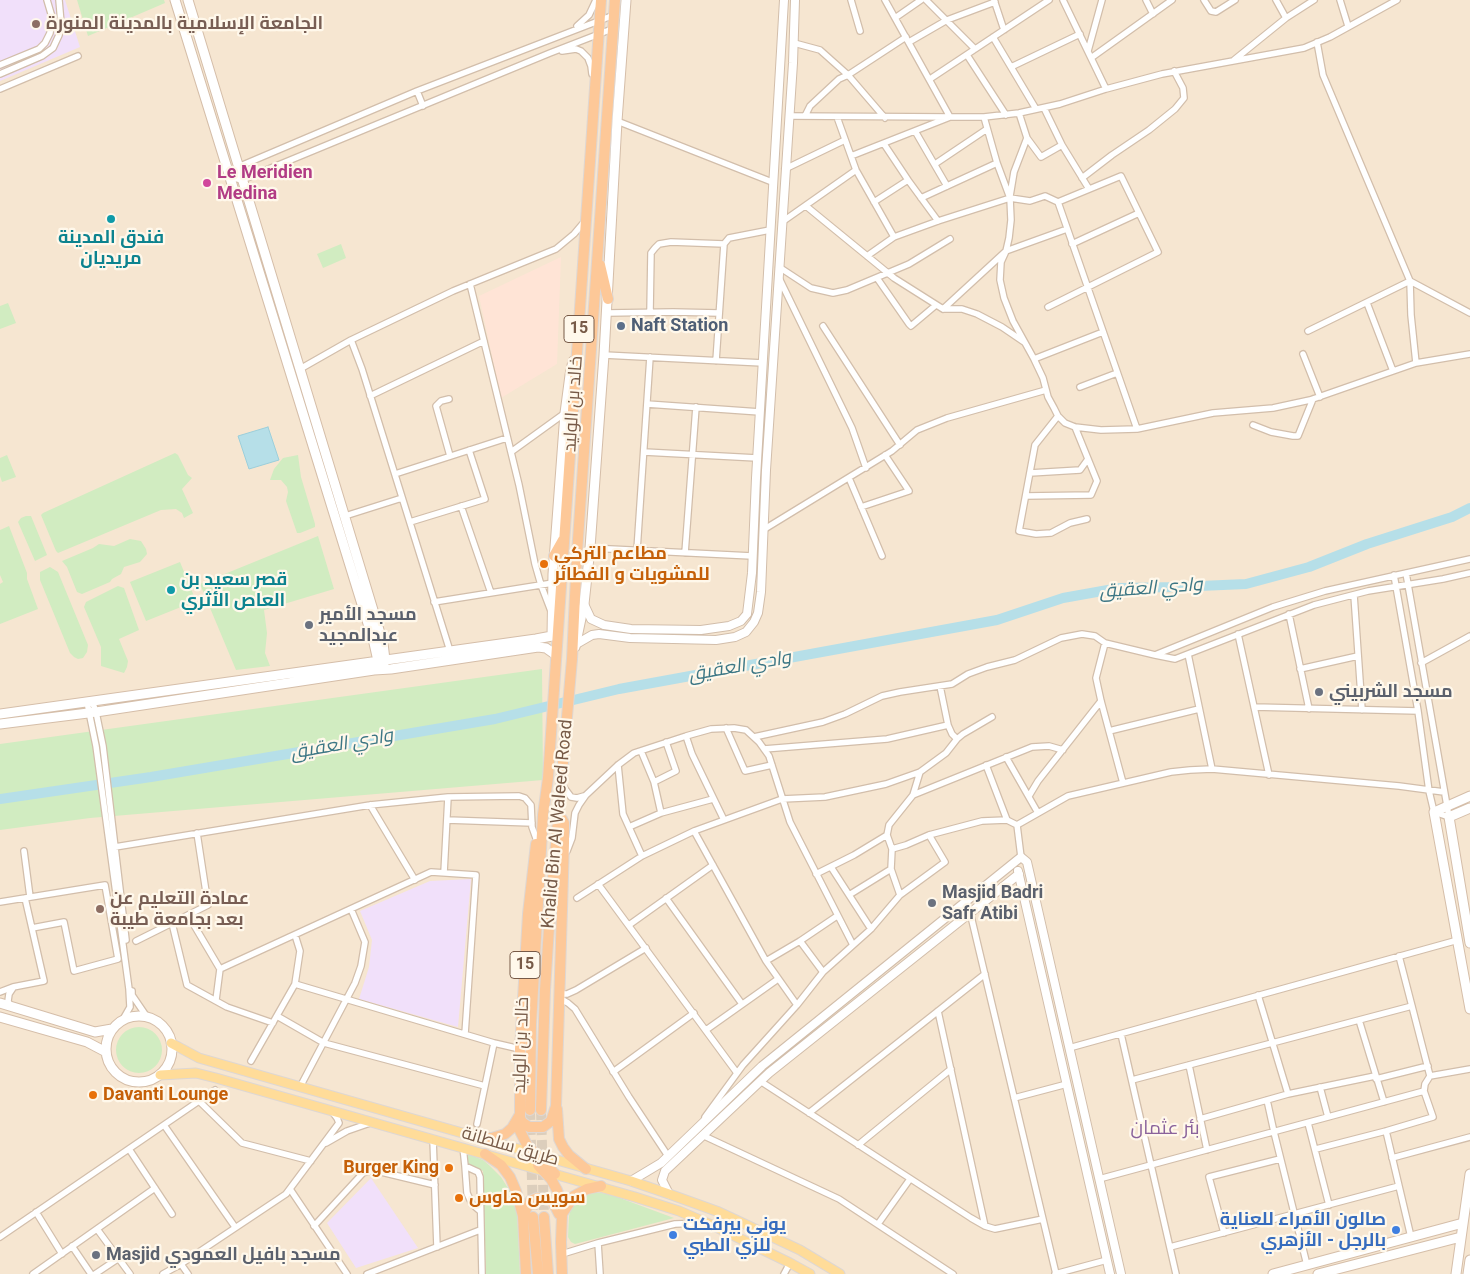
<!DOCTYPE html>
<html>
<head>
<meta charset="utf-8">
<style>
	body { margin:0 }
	canvas { display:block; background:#fef4e3 }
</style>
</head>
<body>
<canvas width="1470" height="1274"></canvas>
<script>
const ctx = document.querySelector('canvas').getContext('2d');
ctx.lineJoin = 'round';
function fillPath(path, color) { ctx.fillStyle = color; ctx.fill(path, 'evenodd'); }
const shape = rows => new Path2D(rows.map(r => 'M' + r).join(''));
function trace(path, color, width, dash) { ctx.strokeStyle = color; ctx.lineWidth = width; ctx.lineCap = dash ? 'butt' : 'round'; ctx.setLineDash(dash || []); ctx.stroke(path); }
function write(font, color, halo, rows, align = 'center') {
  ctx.font = font + ' Roboto,Cairo,sans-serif'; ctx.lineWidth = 4.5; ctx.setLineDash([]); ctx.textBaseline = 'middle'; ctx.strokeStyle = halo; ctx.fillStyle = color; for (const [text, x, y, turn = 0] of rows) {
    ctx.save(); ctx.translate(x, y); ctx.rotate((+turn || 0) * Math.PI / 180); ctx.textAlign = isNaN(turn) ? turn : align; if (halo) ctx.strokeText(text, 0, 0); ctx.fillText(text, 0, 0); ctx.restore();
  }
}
const residential = shape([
	[0,0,1470,0,1470,1274,0,1274]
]);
const commercial = shape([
	[561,257,557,364,501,398,479,296]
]);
const education = shape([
	[0,0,65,0,80,47,0,81],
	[471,879,458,1027,359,999,369,967,372,940,360,911,430,881],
	[371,1178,418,1248,356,1268,327,1223]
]);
const green = shape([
	[77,0,164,0,165,3,88,36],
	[341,244,346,258,323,268,317,254],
	[8,303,16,323,0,329,0,306],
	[175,453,178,455,188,475,192,478,182,489,193,513,184,518,182,513,176,509,161,510,58,553,56,551,41,515,43,513],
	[7,455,16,477,2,482,0,476,0,458],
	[298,455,301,477,315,524,315,527,300,533,297,533,286,501,288,492,287,487,281,480,270,480,274,469,283,458],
	[26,516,31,516,47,555,35,561,18,522,21,518],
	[9,526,27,573,27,579,38,609,0,624,0,584,3,582,0,575,0,530],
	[318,536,334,589,264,610,267,633,265,653,270,666,236,670,200,584],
	[130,539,141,541,146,549,147,554,140,562,124,567,121,574,112,579,110,582,82,594,77,592,67,567,62,561,93,548,99,544,114,546],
	[180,562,196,601,146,621,130,582],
	[50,567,58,572,88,645,87,652,83,658,78,659,74,657,70,653,40,580,40,572],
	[118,586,124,588,139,630,119,639,128,661,127,667,124,673,101,666,101,647,84,607,86,602],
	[542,669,543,780,90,818,0,830,0,744],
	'116 1050a23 23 0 1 1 46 0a23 23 0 1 1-46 0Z',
	[466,1153,483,1160,490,1166,501,1177,511,1193,517,1211,520,1274,486,1274,483,1171,467,1164],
	[593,1192,609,1194,674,1218,575,1244,571,1242,568,1237,569,1216,572,1205,577,1199]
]);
const water = shape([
	[268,427,279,460,249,469,238,436,268,427]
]);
const river = shape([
	[0,799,151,777,495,719,619,689,997,620,1063,598,1119,588,1177,587,1246,584,1309,567,1367,544,1452,517,1470,508]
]);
const trunkTunnel = shape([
	[530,1110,533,1217],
	[541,1110,544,1217]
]);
const minor = shape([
	[851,0,860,31],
	[926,0,975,49],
	[994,0,1004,30],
	[1063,0,1106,89],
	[1146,0,1153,14],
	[1204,0,1211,11,1216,12,1235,0],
	[1276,0,1286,18],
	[1340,0,1348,26],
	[895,18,921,0],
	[577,26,589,15,596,0],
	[612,29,550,53,242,180,230,177,238,167,417,91,614,15],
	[993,37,1036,109],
	[909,42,947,20,995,2],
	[1317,42,1323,75,1410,281,1411,315,1416,363],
	[794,43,820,50,848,75,885,118],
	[562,51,576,49,581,51,588,58,591,66,592,74],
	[1088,51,1102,0],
	[967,55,1006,115],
	[1091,58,1172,0],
	[1234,60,1286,18,1314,0],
	[0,65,39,49,45,43,50,33,52,17,47,0],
	[1011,67,1080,34],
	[0,74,42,56,53,48,59,35,61,23,59,0],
	[930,79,1049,0],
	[0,89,78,56],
	[417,91,423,106],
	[1044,108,1062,145,1089,189],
	[789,116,950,117,984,117,1019,113,1060,104,1106,89,1162,74,1304,48,1330,37,1397,0],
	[805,116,810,106,839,79,848,75,906,37],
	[837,117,856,170,894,237],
	[984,117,997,163,1010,198,1011,220,1009,238,1006,251,1001,262,1000,280,1004,298,1013,321,1034,359,1043,378,1048,397,1054,408,1058,416,1065,423,1075,427,1101,430,1137,429,1213,413,1273,408,1310,400,1416,363,1470,354],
	[617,121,772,182],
	[915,131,947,186],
	[1027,138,1041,157,1062,145],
	[884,144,908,180,938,221],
	[851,156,950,117,885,0],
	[935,164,987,129],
	[785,169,845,140],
	[1082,178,1112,155,1149,130,1175,109,1184,98,1183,88,1174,71],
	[1010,196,1014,172,1027,138,1019,113],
	[921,198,997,163],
	[874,202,908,180],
	[806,206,894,278,943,309,962,309,977,314,1002,327,1024,342],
	[782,222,856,170],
	[1072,244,1139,213],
	[867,256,894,237,938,221,1010,198,1030,201,1045,196,1058,202,1137,429],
	[779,267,811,288,833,293,847,290,909,264,950,239],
	[779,278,852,428,866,468],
	[877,278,909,324,911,326,936,305],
	[470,284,519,485,535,564,541,585,551,611],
	[1367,303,1393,371],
	[1048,307,1158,252,1121,176,1058,202],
	[943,309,1006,251,1067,229],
	[650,312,651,253,655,248,659,244,671,242,724,244],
	[607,313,673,312,719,313],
	[823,326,900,445],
	[1308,331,1410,281,1470,313],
	[351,340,362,369,450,651],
	[1303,354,1320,397],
	[604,355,763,363],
	[1034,359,1103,332],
	[716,361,724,244,729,238,770,230],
	[300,369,351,340,453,291,556,249,574,234,585,221],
	[1080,387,1117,373],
	[370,396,484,341],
	[449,399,441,401,436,406,450,456],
	[647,404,760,412],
	[1058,416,1035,445,1019,531,1036,534,1051,533,1070,523,1087,519],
	[1253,425,1271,432,1293,436,1298,436,1313,399],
	[511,452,565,413],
	[644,452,757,458],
	[1030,473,1080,470,1088,459],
	[395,474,507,438],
	[849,478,882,556],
	[1026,496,1091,495,1097,481,1075,427],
	[461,506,491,593],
	[861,507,909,491,885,455],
	[345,516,402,498],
	[410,522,485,499,469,450],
	[763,530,892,451,917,430,947,418,1046,390],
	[590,548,752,556],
	[637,550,650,357],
	[685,553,696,407],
	[1470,559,1325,591,1273,607,1155,655,1175,659,1314,605,1368,591,1443,579,1470,573],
	[1394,575,1418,711,1429,791,1434,812,1449,817,1406,573],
	[1354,595,1362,710],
	[434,602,553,583],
	[1289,614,1309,709],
	[1238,634,1269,775],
	[1105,643,1096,678,1101,701,1123,783],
	[1188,654,1212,769],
	[1421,663,1470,636],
	[1300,669,1358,656],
	[940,686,948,725,952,734,957,739],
	[92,701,96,712,103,746,126,940],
	[87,702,96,746,129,989,130,1007,122,1021],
	[1254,707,1418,711],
	[992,717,963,734,957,739,946,753,920,772,913,795,889,825,887,835,892,849,906,845,929,835,982,821,1007,820,1017,825],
	[726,728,745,771,772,765],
	[1109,731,1199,709],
	[686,736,692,754,724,820],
	[754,737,823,722,845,714,882,696,900,692,952,684,968,674,987,667,1015,660,1061,638,1082,634,1095,636,1105,643,1155,655],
	[764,749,887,739,948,725],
	[641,751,654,782,661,813],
	[1006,757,1038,813],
	[618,765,623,814,642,856,694,831,782,799,825,797,886,784,920,772],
	[986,765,1007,820],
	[654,782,676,771,666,742],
	[562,785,571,797,577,798,584,796],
	[913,795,1032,747,1049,746,1063,750],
	[1029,796,1038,781,1101,701],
	[370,805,415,880],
	[447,820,532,823],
	[629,827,661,813,713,799],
	[694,831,766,961],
	[115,847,370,805,448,797,519,796,525,798,531,805,532,827,537,841],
	[892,849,891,869,900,895],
	[24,851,30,897],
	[567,851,572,838,575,813,579,805,586,795,618,765,634,753,686,736,711,729,734,728,746,730,759,742,769,756,790,822,853,945],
	[1021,857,1017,825,1068,796,1171,772,1190,770,1212,769,1399,786,1444,792],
	[831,867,871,929],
	[444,873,448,797],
	[816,874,854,855,887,835],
	[598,884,737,1073],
	[849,895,891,869],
	[577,898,642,856],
	[666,898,742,1004],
	[0,902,105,885,118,959,74,971,64,922,32,928],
	[970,912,1056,1274],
	[188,915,220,969,216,1000],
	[172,923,187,985,227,1007,273,1023],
	[629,925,713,865],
	[136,941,208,905,197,833],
	[800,941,823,972],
	[1399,956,1430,1076],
	[220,969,431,872,476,875,465,1034],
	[295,984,494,1043,520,1049],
	[132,991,132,995,147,1017],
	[0,992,13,987,44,981,25,898],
	[559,994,567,994,576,990,646,948],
	[1258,995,1288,1094],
	[559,998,568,1003,575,1009,629,1097,668,1156],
	[797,1005,823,972,871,929,900,895,945,862,929,835],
	[10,1006,8,1001,9,994,13,988],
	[938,1011,985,1226],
	[277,1016,324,1043,485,1086],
	[1359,1020,1384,1102],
	[706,1030,778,979],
	[1121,1034,1176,1274],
	[1069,1048,1458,940],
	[251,1061,295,984,300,951,295,935],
	[1189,1065,1207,1150],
	[613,1072,694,1013],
	[1376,1079,1428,1066],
	[1132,1080,1412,1006],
	[760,1081,971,1218,985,1226,995,1229,1043,1219],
	[300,1087,355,983,361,966,365,942,351,909],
	[1320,1087,1328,1117],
	[1014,1098,1067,1084],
	[1267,1100,1274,1132,1307,1265],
	[199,1101,242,1143,311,1161],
	[809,1113,985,974],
	[705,1117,743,1065,797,1005,766,961,800,941,837,916],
	[1200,1119,1288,1094,1375,1076],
	[1308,1123,1329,1205],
	[477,1124,494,1043],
	[164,1125,235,1227],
	[1386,1131,1411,1237],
	[702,1135,839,1199,953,1274],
	[433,1139,437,1247],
	[326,1143,347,1131,370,1123],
	[858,1145,951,1069],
	[463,1147,465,1166,478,1172,480,1177,482,1274],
	[129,1149,172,1214],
	[1316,1149,1386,1131,1433,1117,1424,1091,1425,1084,1430,1076,1470,1069],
	[1392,1158,1470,1137],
	[465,1166,467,1193,472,1204,480,1211],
	[1099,1179,1424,1091],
	[290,1189,347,1274],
	[36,1212,62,1254],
	[878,1224,910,1179],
	[314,1226,363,1173,373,1170,435,1185],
	[97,1229,130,1274],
	[1224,1233,1209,1177,1280,1159],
	[0,1237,215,1090],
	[598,1243,600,1274],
	[72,1246,91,1274],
	[1170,1247,1399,1186],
	[562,1254,598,1243,675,1224,703,1223],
	[181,1264,188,1274],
	[33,1274,155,1188],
	[95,1274,119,1258],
	[163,1274,181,1264,286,1194,339,1123,337,1118,331,1110],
	[367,1274,480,1230],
	[784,1274,790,1263],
	[1055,1274,1107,1260]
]);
const tertiary = shape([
	[584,604,591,619,604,625,631,629,701,630,729,626,741,621,747,614,752,573,756,478,784,0],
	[573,646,592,635,599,634,630,638,716,640,735,637,746,632,754,622,758,613,761,592,766,470,793,63,795,0],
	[1018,871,1110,1274],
	[631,1181,661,1163,762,1066,1021,857,1027,862,1121,1274],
	[669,1194,662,1180,665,1171,769,1073,1019,874]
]);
const secondary = shape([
	[175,0,374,643,378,661,382,669,385,660,383,643,188,0],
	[552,636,553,574,565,413,570,375,573,361],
	[575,647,584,604,590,548,604,355,617,121,626,0],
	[0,714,536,639,552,636,558,630],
	[0,724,96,712,374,670,391,669,538,647,546,648,556,655],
	[1470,796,1434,812,1470,1009],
	[1470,808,1449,817,1470,943],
	[0,1003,95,1032,112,1029],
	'106 1049a33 33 0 1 1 66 0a33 33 0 1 1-66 0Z',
	[0,1017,87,1042,106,1052],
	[1273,1274,1463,1223],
	[1318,1274,1461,1237],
	[1456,1274,1470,1174],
	[1468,1274,1470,1260]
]);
const primary = shape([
	[171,1043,199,1058,631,1181,669,1194,719,1212,800,1250,840,1274],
	[160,1075,196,1073,216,1078,635,1197,679,1211,714,1226,790,1263,810,1274]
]);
const trunk = shape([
	[600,265,608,299],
	[554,556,563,540],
	[536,844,528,914,520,1049,520,1131,527,1145,555,1174],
	[557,1109,559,1139,563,1147,569,1155,586,1169],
	[530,1110,531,1025,543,815,548,778,601,0],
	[541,1110,545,990,550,912,572,659,577,554,615,0],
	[520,1118,522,1122,529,1127,543,1127,551,1121,556,1106,564,843,564,823,562,819],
	[477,1138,492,1138,505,1134,512,1128,519,1116],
	[485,1154,501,1165,510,1177,516,1191,523,1216,526,1274],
	[538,1165,551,1179,557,1190,560,1199,562,1214,561,1242,562,1274],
	[562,1214,574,1196,587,1189,601,1186],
	[523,1216,530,1201,537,1198,546,1199,551,1201,555,1206,559,1214],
	[533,1217,538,1274],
	[544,1217,548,1274]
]);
const markers = [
	[36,24,5,"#8d6e63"],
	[207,183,5,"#d1479c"],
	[111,219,5,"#0f9aa8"],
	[621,326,5,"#5c6f8a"],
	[544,564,5,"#e8710a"],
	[171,590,5,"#0f9aa8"],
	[309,625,5,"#6b7280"],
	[1319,692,5,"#6b7280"],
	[932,903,5,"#6b7280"],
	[100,909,5,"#8d6e63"],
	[93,1095,5,"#e8710a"],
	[449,1168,5,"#e8710a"],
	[459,1198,5,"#e8710a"],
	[1396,1230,5,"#3f7fe0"],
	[673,1235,5,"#3f7fe0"],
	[96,1255,5,"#6b7280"]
];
const shields = [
	[579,329,30],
	[525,965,30]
];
const shieldNames = [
	["15",579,329],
	["15",525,965]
];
const educationNames = [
	["الجامعة الإسلامية بالمدينة المنورة",46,24],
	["عمادة التعليم عن",110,899],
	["بعد بجامعة طيبة",110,920]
];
const hotelNames = [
	["Le Meridien",217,173],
	["Medina",217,194]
];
const cultureNames = [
	["فندق المدينة",111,238],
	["مريديان",111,259],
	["قصر سعيد بن",181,580,"left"],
	["العاص الأثري",181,601,"left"]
];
const serviceNames = [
	["Naft Station",631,326]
];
const streetNames = [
	["خالد بن الوليد",574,404,-86],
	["Khalid Bin Al Waleed Road",558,824,-85],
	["خالد بن الوليد",522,1045,-88],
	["طريق سلطانة",510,1147,16]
];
const foodNames = [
	["مطاعم التركي",554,554],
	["للمشويات و الفطائر",554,575],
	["Davanti Lounge",103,1095],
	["Burger King",439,1168,"right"],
	["سويس هاوس",469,1198]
];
const worshipNames = [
	["مسجد الأمير",319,615],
	["عبدالمجيد",319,636],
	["مسجد الشربيني",1329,692],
	["Masjid Badri",942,893],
	["Safr Atibi",942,914],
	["Masjid مسجد بافيل العمودي",106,1255]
];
const shopNames = [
	["صالون الأمراء للعناية",1386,1220],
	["بالرجل - الأزهري",1386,1241],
	["يوني بيرفكت",683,1225,"left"],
	["للزي الطبي",683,1246,"left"]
];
const waterNames = [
	["وادي العقيق",1151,589,-4],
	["وادي العقيق",740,667,-10],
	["وادي العقيق",342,745,-10]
];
const neighbourhoodNames = [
	["بئر عثمان",1165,1129]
];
fillPath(residential, '#f6e6d1');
fillPath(commercial, '#ffe4d6');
fillPath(education, '#f1e0fa');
fillPath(green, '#d1ecc1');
fillPath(water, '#b6dfe8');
trace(water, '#9ccfdb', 1);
trace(river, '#b6dfe8', 10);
trace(trunkTunnel, '#dccebc', 10, [10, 5]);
trace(minor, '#d2beab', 8);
trace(tertiary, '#d2beab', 10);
trace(secondary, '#d5bea9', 11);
trace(primary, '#ded7d3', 11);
trace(trunk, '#ded7d3', 12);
trace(minor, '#fff', 5.5);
trace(tertiary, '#fff', 8);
trace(secondary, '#fff', 9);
trace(primary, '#ffdc99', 9);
trace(trunk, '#fdc898', 10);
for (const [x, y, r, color] of markers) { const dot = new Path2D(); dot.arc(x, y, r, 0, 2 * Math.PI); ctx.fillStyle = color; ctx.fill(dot); trace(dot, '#fff8eb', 2); }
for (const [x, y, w] of shields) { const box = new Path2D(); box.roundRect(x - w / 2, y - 13.5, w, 27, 4); ctx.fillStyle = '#fff8eb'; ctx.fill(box); trace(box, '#775a47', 1); }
write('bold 16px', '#775a47', null, shieldNames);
write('bold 18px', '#785e54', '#fff8eb', educationNames, 'left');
write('bold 18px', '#b23c85', '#fff8eb', hotelNames, 'left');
write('bold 18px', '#0d838f', '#fff8eb', cultureNames);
write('bold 18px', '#4e5e75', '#fff8eb', serviceNames, 'left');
write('18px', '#775a47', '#fff8eb', streetNames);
write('bold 18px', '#c56008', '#fff8eb', foodNames, 'left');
write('bold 18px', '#5b616d', '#fff8eb', worshipNames, 'left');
write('bold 18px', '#366cbe', '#fff8eb', shopNames, 'right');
write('italic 19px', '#3d7785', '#fff8eb', waterNames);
write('19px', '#8a629b', '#fff8eb', neighbourhoodNames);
</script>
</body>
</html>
